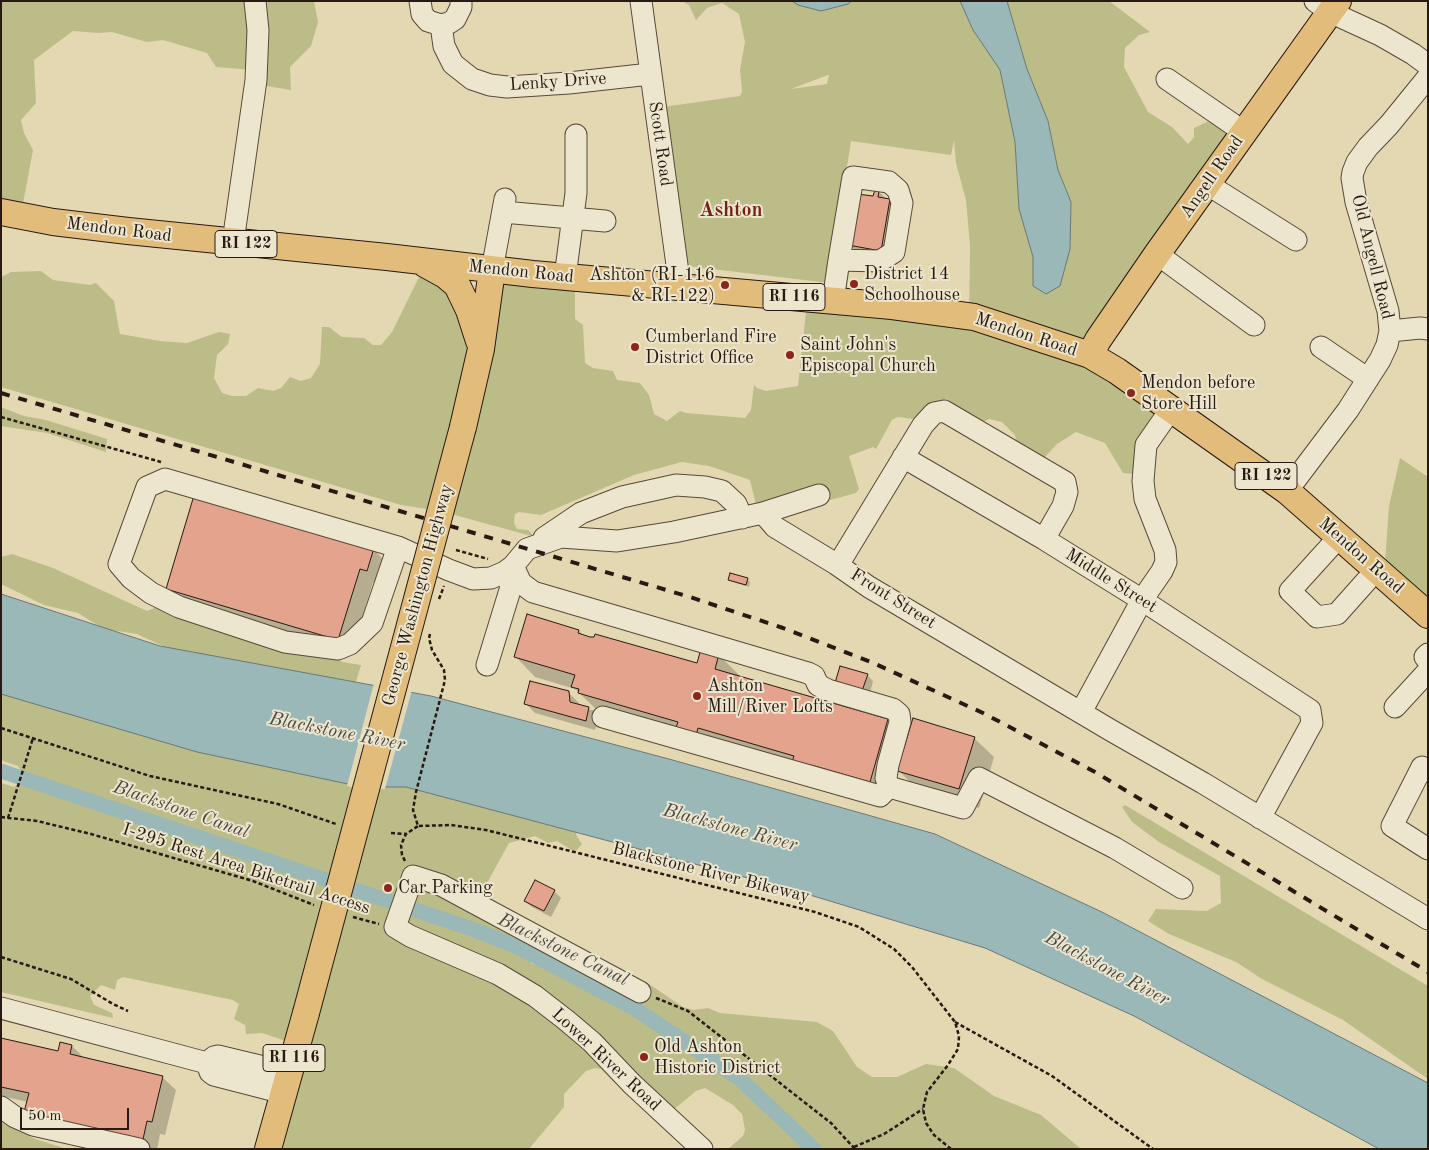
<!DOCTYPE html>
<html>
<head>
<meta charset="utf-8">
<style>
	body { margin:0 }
	#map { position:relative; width:1429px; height:1150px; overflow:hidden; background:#e4d8b3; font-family:"Old Standard TT",serif }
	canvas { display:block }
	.frame { position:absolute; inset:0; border:2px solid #281912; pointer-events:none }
	.scale { position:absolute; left:20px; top:1108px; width:109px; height:22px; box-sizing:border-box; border:2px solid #281912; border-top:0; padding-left:6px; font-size:15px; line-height:18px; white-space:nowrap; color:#281912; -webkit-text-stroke:4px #ede6ce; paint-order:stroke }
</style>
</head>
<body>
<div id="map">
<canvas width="1429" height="1150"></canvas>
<div class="frame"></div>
<div class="scale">50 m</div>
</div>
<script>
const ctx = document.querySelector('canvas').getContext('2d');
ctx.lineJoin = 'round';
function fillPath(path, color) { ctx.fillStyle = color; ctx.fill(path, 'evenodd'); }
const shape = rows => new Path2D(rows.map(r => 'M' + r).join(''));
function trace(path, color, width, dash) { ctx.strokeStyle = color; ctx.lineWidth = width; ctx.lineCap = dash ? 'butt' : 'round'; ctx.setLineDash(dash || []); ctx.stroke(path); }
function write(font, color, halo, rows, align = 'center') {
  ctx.font = font + ' "Old Standard TT",serif'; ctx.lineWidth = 4; ctx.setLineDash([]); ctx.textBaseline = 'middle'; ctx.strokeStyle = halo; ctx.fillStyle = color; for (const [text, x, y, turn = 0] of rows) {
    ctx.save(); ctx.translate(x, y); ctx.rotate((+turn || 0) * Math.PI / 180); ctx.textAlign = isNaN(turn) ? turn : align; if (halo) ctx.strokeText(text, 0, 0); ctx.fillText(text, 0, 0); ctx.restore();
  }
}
const green = shape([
	[1,1,314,1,318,22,311,46,290,67,291,90,254,84,254,70,216,67,207,53,163,40,147,42,112,32,99,33,73,31,34,60,36,103,21,120,24,133,33,150,20,219,1,216],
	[682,1,792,1,798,5,848,4,852,1,960,1,973,30,1000,70,1015,142,1019,209,1033,257,1033,285,1060,286,1071,202,1058,170,1048,121,1027,69,1007,1,1109,1,1150,32,1139,35,1125,48,1124,67,1148,112,1172,127,1188,144,1194,137,1194,128,1209,121,1242,141,1088,351,1177,416,1153,450,1145,475,1123,473,1105,443,1076,432,1057,444,1045,457,1033,465,1019,456,1015,435,1002,422,989,419,973,427,934,405,925,407,913,419,898,417,892,420,876,449,873,447,849,456,859,489,856,493,779,514,759,517,750,480,709,466,682,462,634,475,541,515,519,512,515,514,514,523,517,529,528,530,535,537,440,511,401,505,1,387,1,277,11,272,41,271,53,280,90,285,96,283,114,301,120,334,160,341,187,343,219,332,230,334,228,344,217,355,214,378,222,393,232,396,246,396,258,388,273,391,281,388,290,377,301,381,311,378,320,364,322,327,329,327,342,337,364,338,373,345,381,345,392,332,423,269,470,309,504,273,575,283,575,319,583,325,585,363,593,368,613,371,617,380,640,383,649,395,654,414,667,421,680,411,686,413,745,418,751,410,754,385,757,388,766,391,798,386,807,302,969,321,970,246,966,200,956,163,954,140,951,155,851,141,829,283,687,266,663,107,740,96,742,92,740,70,745,42,739,14,722,3,707,8,696,20,689,5],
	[829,75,827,84,791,89,828,75],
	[1,407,24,416,46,420,107,439,106,452,47,433,1,426],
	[1400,458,1428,477,1428,616,1384,576,1389,506],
	[12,554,53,568,147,611,157,607,338,659,342,662,361,665,355,685,182,655,137,634,104,629,78,613,44,605,1,584,1,557],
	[1,689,578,826,576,835,582,844,575,852,557,841,548,843,535,836,509,843,482,892,490,920,517,940,532,964,550,966,569,974,578,970,618,971,646,982,683,1007,694,1010,708,1008,720,1013,817,1022,833,1031,857,1067,872,1077,897,1077,926,1064,954,1068,994,1096,1041,1115,1081,1149,728,1149,743,1136,745,1130,742,1114,733,1105,705,1088,696,1091,666,1116,632,1084,614,1082,601,1069,595,1068,586,1071,564,1094,564,1107,529,1149,273,1149,298,1045,262,1033,246,1034,245,1025,234,1019,239,1004,233,1000,123,977,117,980,115,990,101,985,90,996,94,1005,112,1013,113,1018,1,992,1,783,14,787,26,779,18,766,3,761,1,758],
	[1125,805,1428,986,1428,1079,1343,1020,1262,979,1236,962,1169,934,1148,921,1156,909,1207,911,1221,903,1220,876,1159,842,1132,822,1122,807],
	[1,1122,35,1139,67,1149,1,1149]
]);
const water = shape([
	[792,1,852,1,848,4,821,11,798,5,792,1],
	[960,1,1007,1,1027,69,1048,121,1058,170,1071,202,1070,249,1060,286,1046,294,1033,286,1033,257,1019,209,1015,142,1000,70,973,30,960,1],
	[1,594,160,646,431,696,669,759,935,834,1104,913,1428,1083,1428,1149,1379,1149,1134,1016,985,948,800,892,406,787,362,787,197,752,1,694,1,594]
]);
const pier = shape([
	[374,683,412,690,385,789,362,790,347,786]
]);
const shadow = shape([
	[879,192,902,213,894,263,863,258,849,244],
	[373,549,386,562,380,584,373,582,351,653,180,602,167,589],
	[730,579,747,579,750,582,749,587,733,582],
	[579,631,584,636,698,665,719,655,739,675,738,677,887,721,907,741,974,738,994,757,979,808,918,790,898,770,890,801,599,718,595,730,535,713,525,703,568,692,579,703,579,705,591,710,597,710,575,689,535,677,516,657],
	[867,675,873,681,869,697,843,689],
	[535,881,554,891,561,898,551,917,532,907,525,901],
	[1,1039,59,1052,61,1044,72,1046,84,1058,162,1077,176,1090,165,1135,160,1134,157,1149,122,1149,28,1102,1,1096]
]);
const canal = shape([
	[1,771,472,929,518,947,634,1008,740,1079,814,1149]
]);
const building = shape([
	[875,190,879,191,878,197,890,199,881,251,848,245,857,194,873,196,875,190],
	[195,492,374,548,367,571,360,569,338,640,166,589,195,492],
	[730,573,748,578,746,585,728,580,730,573],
	[527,614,579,630,578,633,590,637,594,637,595,634,697,663,701,649,719,654,715,669,888,719,870,782,811,765,809,771,792,762,794,756,698,728,695,739,674,733,678,722,578,693,579,689,571,687,575,675,514,657,527,614],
	[840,666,868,674,862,691,835,683,840,666],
	[530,681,569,691,570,702,589,707,586,721,524,704,530,681],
	[913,718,975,737,959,789,897,771,913,718],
	[535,880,555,890,544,911,524,901,535,880],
	[1,1038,58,1051,60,1042,72,1045,70,1054,163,1076,152,1122,147,1121,142,1144,23,1116,29,1093,1,1087,1,1038]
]);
const path = shape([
	[1,417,161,462],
	[456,550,488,559],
	[439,599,444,586],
	[430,634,429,638,432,650,444,670,445,680,416,792,413,810,418,826,451,825,486,830,815,912,859,927,894,949,912,967,955,1022,959,1036,958,1049,948,1065,927,1092,923,1109,926,1123,934,1135,951,1149],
	[1,728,150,776,278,804,336,824],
	[1,817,37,821,91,834,253,881,314,905],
	[8,818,33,738],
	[391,833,406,834],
	[405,861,402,855,401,845,406,834,418,826],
	[353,917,379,924],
	[1,957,71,979,113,1004,128,1011],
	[656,998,688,1011,831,1123,855,1149],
	[955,1022,1052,1076,1153,1149],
	[854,1147,884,1134,923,1109]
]);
const minor = shape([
	[420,1,422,14,428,21,441,25,449,23,455,19,461,7,461,1],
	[641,1,680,287],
	[1315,1,1330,12,1380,35,1413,54,1428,65],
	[441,25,444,46,453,64,472,79,490,85,507,87,569,83,650,74],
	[1167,79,1244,132],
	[1207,184,1296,240],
	[503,212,605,221],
	[233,242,256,80,258,30,255,1],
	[1157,254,1254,325],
	[492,270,505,199],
	[565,277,576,193,576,135],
	[833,301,839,260,853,177,889,182,898,190,902,203,894,252,880,261,839,260],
	[1390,331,1420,328,1428,329],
	[1321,347,1368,379],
	[903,457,1044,539,1142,600,1310,710,1312,723,1260,818],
	[1287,491,1348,410,1380,360,1387,345,1390,331,1388,311,1356,202,1352,178,1353,172,1357,162,1368,147,1389,125,1428,77],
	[763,513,819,495],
	[1339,537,1290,591,1317,617,1337,614,1377,569],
	[544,538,581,513,622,497,676,485,705,487,722,491,736,504,742,518],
	[398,547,372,623,350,644,338,649,285,642,179,607,151,593,131,578,119,564,147,487,165,479,398,547,449,570,473,579,491,578,505,572,513,566,527,549,561,537,617,541,674,532,763,513,775,527,836,564,869,587,1112,731,1203,783,1428,919],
	[838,565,923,425,934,413,944,411,1065,482,1067,492,1063,506,1044,539],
	[513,566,521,583,533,592,808,673,814,676,818,685,828,690,893,709,899,714,900,722,888,765,886,778,889,787,963,808,979,778,1115,848,1182,888],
	[1428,654,1425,657,1428,660],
	[487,665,510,590,513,566],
	[1395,707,1428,671],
	[1081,712,1142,600,1162,571,1166,562,1165,550,1145,499,1143,481,1146,445,1171,409],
	[603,717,880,796,889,787],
	[1428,771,1422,767,1392,826,1428,849],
	[640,992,441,885,413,876,395,927,410,936,498,974,535,996,566,1020,592,1042,632,1084,702,1149],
	[1,1008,207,1063],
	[207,1063,214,1057,218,1056,289,1073],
	[207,1063,210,1072,214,1075,284,1093],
	[1,1107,15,1117,33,1125,139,1149]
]);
const major = shape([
	[1,212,53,222,128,231,387,257,533,274,892,306,974,317,1090,355,1117,371,1287,491,1428,615],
	[425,264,445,275,457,285,469,310,479,341],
	[1090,355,1098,340,1157,254,1338,1],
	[463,427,481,349,492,270],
	[268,1149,306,1013]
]);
const rail = shape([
	[1,393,690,597,783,628,871,662,983,713,1095,772,1428,972]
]);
const majorBridge = shape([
	[306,1013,463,427]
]);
const markers = [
	[854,284,5,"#8f2418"],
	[725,285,5,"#8f2418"],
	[635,347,5,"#8f2418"],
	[790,355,5,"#8f2418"],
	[1131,393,5,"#8f2418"],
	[697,696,5,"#8f2418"],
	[388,888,5,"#8f2418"],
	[644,1057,5,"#8f2418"]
];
const shields = [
	[246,244,62],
	[794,297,62],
	[1266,476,62],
	[294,1058,62]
];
const shieldNames = [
	["RI 122",246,244],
	["RI 116",794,297],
	["RI 122",1266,476],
	["RI 116",294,1058]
];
const streetNames = [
	["Lenky Drive",558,82,-4],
	["Scott Road",660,144,82],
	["Angell Road",1212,177,-55],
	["Mendon Road",119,230,7],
	["Old Angell Road",1372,257,76],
	["Mendon Road",521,272,6],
	["Mendon Road",1026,335,18],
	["Mendon Road",1361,556,41],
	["Middle Street",1111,581,32],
	["George Washington Highway",418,595,-75],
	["Front Street",893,599,32],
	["I-295 Rest Area Biketrail Access",246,869,18],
	["Blackstone River Bikeway",711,873,14],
	["Lower River Road",606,1060,43]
];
const poiNames = [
	["District 14",864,274],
	["Schoolhouse",864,295],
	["Ashton (RI-116",715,275,"right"],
	["& RI-122)",715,296,"right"],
	["Cumberland Fire",645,337],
	["District Office",645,358],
	["Saint John's",800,345],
	["Episcopal Church",800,366],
	["Mendon before",1141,383],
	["Store Hill",1141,404],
	["Ashton",707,686],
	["Mill/River Lofts",707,707],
	["Car Parking",398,888],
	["Old Ashton",654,1047],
	["Historic District",654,1068]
];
const waterNames = [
	["Blackstone River",337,732,11],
	["Blackstone Canal",181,810,19],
	["Blackstone River",730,828,15],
	["Blackstone Canal",563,950,26],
	["Blackstone River",1107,969,28]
];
const quarterNames = [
	["Ashton",731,211]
];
fillPath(green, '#bbbc88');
fillPath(water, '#99b8b7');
trace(water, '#6c7875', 1);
fillPath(pier, '#e4d8b3');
fillPath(shadow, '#0003');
trace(canal, '#99b8b7', 15);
fillPath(building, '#e3a38c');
trace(building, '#281912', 1);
trace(minor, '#57493a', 23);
trace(major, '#281912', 28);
trace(path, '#281912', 2.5, [4, 2.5]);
trace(minor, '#ede6ce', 21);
trace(major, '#e2bc7a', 26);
trace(rail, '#281912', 4, [9, 9]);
trace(majorBridge, '#281912', 28, []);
trace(majorBridge, '#e2bc7a', 26);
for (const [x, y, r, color] of markers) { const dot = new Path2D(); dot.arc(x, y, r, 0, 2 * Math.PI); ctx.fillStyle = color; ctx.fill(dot); trace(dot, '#ede6ce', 2); }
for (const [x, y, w] of shields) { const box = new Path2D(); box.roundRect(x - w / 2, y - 13.5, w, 27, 4); ctx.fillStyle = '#ede6ce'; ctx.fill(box); trace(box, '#281912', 1); }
write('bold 16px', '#281912', null, shieldNames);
write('18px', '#281912', '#ede6ce', streetNames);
write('18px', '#281912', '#ede6ce', poiNames, 'left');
write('italic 19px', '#4a4944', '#ede6ce', waterNames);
write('bold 20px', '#7a1f14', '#ede6ce', quarterNames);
</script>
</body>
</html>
